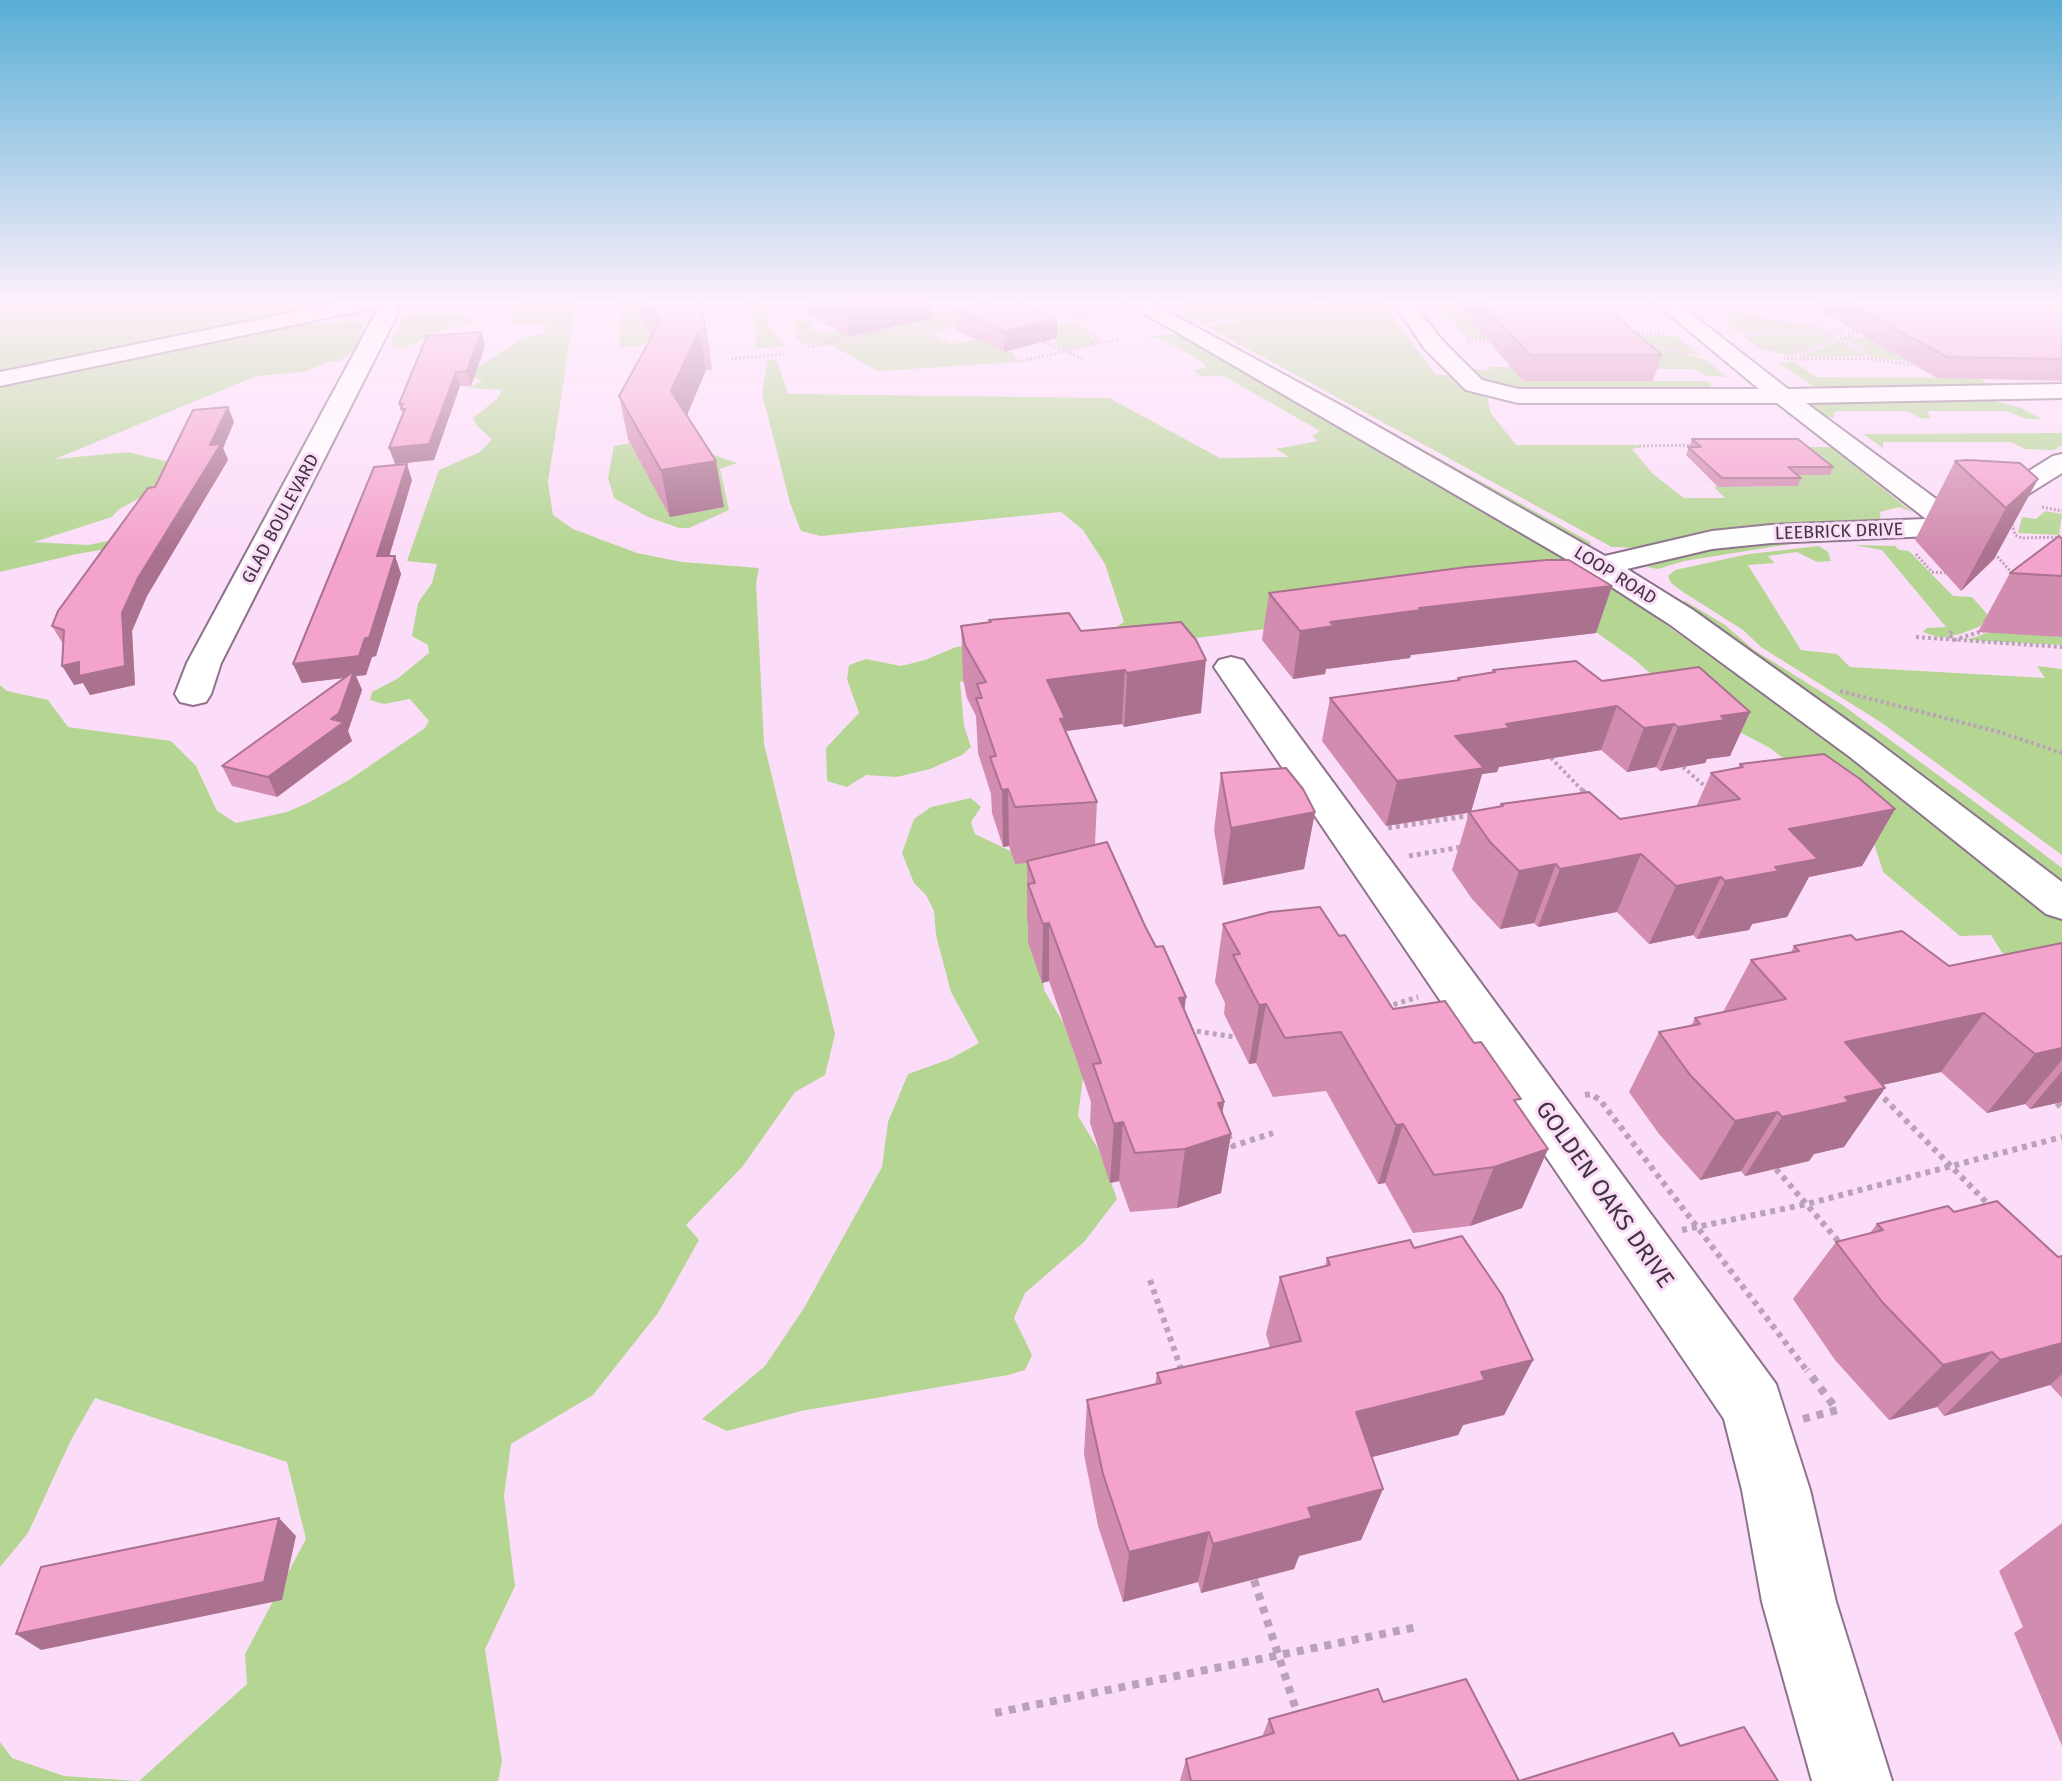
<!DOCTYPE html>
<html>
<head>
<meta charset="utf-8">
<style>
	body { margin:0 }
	canvas { display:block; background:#fcddf9 }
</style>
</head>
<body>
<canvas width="2062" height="1781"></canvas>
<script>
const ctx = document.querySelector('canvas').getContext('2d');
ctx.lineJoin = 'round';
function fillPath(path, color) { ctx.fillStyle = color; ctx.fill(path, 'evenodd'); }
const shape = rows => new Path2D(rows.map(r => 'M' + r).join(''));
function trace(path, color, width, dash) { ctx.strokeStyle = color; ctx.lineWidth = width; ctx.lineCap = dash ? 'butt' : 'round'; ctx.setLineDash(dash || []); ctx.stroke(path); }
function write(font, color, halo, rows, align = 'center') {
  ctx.font = font + ' "Fira Sans",sans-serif'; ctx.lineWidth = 6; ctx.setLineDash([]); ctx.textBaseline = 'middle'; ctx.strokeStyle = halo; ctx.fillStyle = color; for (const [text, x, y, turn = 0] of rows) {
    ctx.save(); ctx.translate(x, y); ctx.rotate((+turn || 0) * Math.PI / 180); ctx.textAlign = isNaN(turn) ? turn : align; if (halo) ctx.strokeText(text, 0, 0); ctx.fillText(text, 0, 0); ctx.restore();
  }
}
const green = shape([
	[4,301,360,301,0,381,0,307],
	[525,301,576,301,548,482,553,515,573,529,637,553,682,562,759,568,756,583,764,744,835,1034,825,1075,795,1092,743,1166,686,1225,699,1240,658,1313,593,1395,511,1444,504,1496,515,1586,485,1649,502,1761,498,1781,139,1781,247,1684,245,1654,306,1539,287,1462,95,1398,71,1440,28,1533,0,1567,0,685,7,691,48,700,68,727,171,741,196,766,217,811,236,823,287,812,310,802,349,780,425,728,429,721,410,699,384,704,370,700,372,692,397,679,429,653,428,645,412,636,418,603,432,583,437,564,407,561,439,470,480,452,492,439,477,426,473,418,497,399,502,390,468,388,483,381,471,376,473,370,524,338,544,333,546,325,506,323,510,314],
	[621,301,630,301,657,343,620,348],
	[748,301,761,301,771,330,785,346,756,349,757,335],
	[1191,301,1327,301,1204,324,1186,314,1182,309,1182,305],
	[1339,301,1380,301,1436,375,1453,375,1488,399,1490,412,1516,445,1638,445,1641,447,1632,449,1653,474,1684,498,1725,498,1714,487,1796,486,1795,447,1831,447,1912,512,1899,507,1880,512,1881,524,1642,548,1612,547,1208,327],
	[1464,306,1496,340,1468,339,1440,307],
	[954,311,983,324,960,331,953,328,931,334,952,344,976,339,1012,353,1017,362,878,371,831,345,810,348,827,343,811,345,796,340,797,330,792,322,799,317,814,325,808,327,820,334,837,330,885,331,898,327,892,324],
	[1729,313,1822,329,1826,332,1737,332,1722,321],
	[432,314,474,317,472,324,448,328,405,348,392,347,392,338,399,329,401,318],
	[356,320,365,323,358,348,340,361,327,362,304,372,256,376,55,459,128,452,173,463,158,488,118,510,112,517,34,542,88,545,141,534,158,540,77,554,0,572,0,386,294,326],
	[1071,321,1098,343,1067,350,1051,343,1058,340,1036,330],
	[1177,333,1565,559,1638,605,1849,754,2062,921,2062,1011,2001,951,1991,935,1960,936,1883,872,1863,808,1812,781,1770,748,1683,702,1635,660,1593,630,1553,591,1166,642,1033,673,960,682,964,725,971,747,962,755,930,769,897,777,866,775,847,787,827,781,826,748,859,713,847,679,849,665,866,659,901,666,925,660,956,647,1111,630,1124,622,1105,564,1083,530,1061,512,821,536,801,531,790,503,762,393,768,360,776,359,788,394,1109,398,1220,458,1289,457,1276,449,1318,441,1312,436,1320,431,1224,376,1201,376,1194,370,1206,368,1205,364,1183,350,1154,337,1140,338],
	[1633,335,1676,336,1701,356,1635,340],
	[1742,335,1831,335,1837,338,1789,355,1759,348],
	[1858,337,1870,337,1911,362,1873,357,1846,339],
	[1841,341,1865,356,1797,357],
	[1650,346,1705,359,1727,377,1705,376,1698,370,1688,369,1621,369],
	[1793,361,1816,377,1972,378,1955,362,1991,386,1817,389,1780,364],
	[1488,367,1522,367,1524,381,1702,381,1710,382,1712,389,1514,393,1504,384,1490,388,1465,368,1490,371],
	[1805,401,1995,401,2021,408,2042,419,2026,419,2006,411,1927,411,1931,419,1921,418,1907,411,1838,411,1834,412,1834,418,1819,416,1810,410],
	[1352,410,1590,542,1591,545,1579,544,1344,411],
	[2062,433,2062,445,2054,450,2025,449,2011,442,1883,442,1883,448,1863,434],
	[630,443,671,516,724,507,697,449,737,463,720,469,729,510,689,528,679,528,648,517,614,498,608,478,614,446],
	[2045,511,2062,514,2059,535,2018,533,2022,517,2036,519],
	[1780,538,1809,541,1684,561,1658,569,1646,567,1693,551],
	[1853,545,1895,546,1899,550,1909,551,1953,596,1972,597,1996,624,1982,623,1981,626,1960,634,1941,638,1923,632,1927,628,1946,627,1882,550],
	[1819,546,1828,552,1831,561,1817,562,1797,552,1768,556,1775,563,1748,565,1801,650,1837,654,1850,667,2045,678,2037,666,2062,669,2062,855,1882,723,1761,647,1743,630,1683,592,1671,583,1668,576,1675,570,1749,554],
	[1685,601,1725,625,1754,650,1841,704,1983,808,2062,868,2062,883,1946,794,1671,603],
	[1992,631,2062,637,2062,645,1967,640],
	[971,798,981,807,971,822,975,834,1052,871,1039,937,1044,990,1064,1024,1083,1078,1078,1116,1100,1152,1117,1199,1084,1242,1025,1293,1014,1318,1032,1355,1025,1370,1008,1375,801,1411,727,1431,702,1419,765,1366,804,1308,882,1167,888,1122,908,1074,950,1059,979,1043,951,992,936,935,934,911,926,895,914,883,902,853,914,819,931,807],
	[0,1742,12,1758,64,1776,138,1781,0,1781]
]);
const pathFar4 = shape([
	[934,301,951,309],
	[1051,301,1086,317],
	[1437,305,1463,305],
	[1027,308,1062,304],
	[1799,310,1822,325],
	[1718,311,1859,333,1782,359],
	[1735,311,1799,310,1808,304],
	[928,315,997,301],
	[773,316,812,310],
	[1088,317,1072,320,1102,342],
	[1226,321,1335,301],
	[1620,324,1643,312],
	[1630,333,1664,333],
	[1747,334,1841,333],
	[1840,338,1872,358],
	[1050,340,1043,343,1082,358],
	[1467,341,1493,341],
	[1644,344,1688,354],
	[808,347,891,329,882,325],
	[1012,353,1017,362,1118,339],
	[731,359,784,354],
	[1787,359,1872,359,1915,365],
	[1639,446,1694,445],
	[2042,507,2062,511],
	[2012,524,2015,535,2022,538,2062,537],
	[1992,551,2015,576],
	[1916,554,1932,572,1945,573]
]);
const pathFar3 = shape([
	[1952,631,1949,635,1954,640,1986,630],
	[1916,637,2062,647],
	[1840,691,1999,732,2062,753],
	[1551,758,1584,792],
	[1683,767,1708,789]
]);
const pathFar2 = shape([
	[1582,790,1589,797],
	[1388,828,1473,815],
	[1409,856,1462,847],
	[1386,1007,1418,997],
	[1189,1030,1235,1037]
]);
const pathFar1 = shape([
	[1877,1091,1991,1207],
	[1585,1095,1591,1094,1600,1100,1808,1372],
	[2057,1103,2062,1108],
	[1228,1135,1233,1146,1273,1133],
	[1776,1169,1840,1243],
	[1682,1230,1807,1204,2062,1137],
	[1150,1280,1182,1372]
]);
const path = shape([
	[1182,1370,1183,1374],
	[1803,1419,1837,1410,1807,1370],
	[1254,1580,1298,1716],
	[995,1713,1417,1627]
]);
const minor = shape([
	[349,301,400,301,397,315,221,663,211,694,206,702,193,705,180,702,175,694,187,663,379,307,0,386,0,372,349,301],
	[1123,301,1148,301,1342,406,1605,556,1712,531,1771,525,1926,519,1777,403,1518,403,1466,390,1425,349,1392,301,1412,301,1441,339,1482,380,1518,389,1759,389,1653,301,1675,301,1788,389,2062,384,2062,398,1806,403,1958,515,2053,456,2062,454,2062,473,2006,508,1985,525,1954,535,1771,543,1712,549,1627,569,1693,610,1876,741,2062,882,2062,919,2046,914,1850,757,1669,624,1590,573,1123,301],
	[1231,657,1243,660,1776,1384,1810,1490,1836,1602,1892,1781,1812,1781,1762,1602,1742,1490,1724,1419,1214,667,1219,660,1231,657]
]);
const wall = shape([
	[628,301,693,301,696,305,702,304,712,370,706,370,687,415,724,507,670,517,628,439,619,396,652,336],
	[807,301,931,301,932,319,849,336,808,315],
	[1454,301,1598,301,1662,355,1653,381,1523,381],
	[1816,301,2062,301,2062,381,1937,378,1814,307],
	[955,310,1057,318,1057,338,1004,352,956,330],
	[481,332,485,346,471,386,460,386,434,460,395,464,403,415,399,404],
	[228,407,234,422,223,448,228,460,147,596,132,631,135,685,90,695,83,683,74,685,63,644,52,626,155,487],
	[1692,439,1833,467,1830,475,1798,475,1801,478,1798,486,1718,487,1686,455],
	[1955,461,2038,479,1994,559,1961,591,1915,540],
	[412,480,389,556,395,556,401,574,376,656,372,657,366,675,356,676,362,690,348,731,352,741,277,797,232,786,222,766,344,678,302,683,293,664],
	[2062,539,2062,637,1978,632,2010,573],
	[1612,586,1596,633,1411,655,1410,658,1326,669,1325,674,1293,679,1262,640,1269,593],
	[989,620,1081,631,1201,713,1124,727,1122,724,1066,731,1097,802,1095,845,1145,926,1185,1011,1224,1102,1222,1114,1231,1134,1221,1193,1177,1208,1130,1212,1119,1181,1110,1183,1090,1123,1091,1102,1049,981,1042,983,1028,942,1028,924,1027,919,1027,863,1015,864,1009,846,1003,847,992,813,991,794,978,753,976,716,967,698,963,679,961,626,989,623],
	[1493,670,1602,681,1750,712,1730,756,1707,759,1705,763,1660,771,1656,767,1627,772,1601,750,1499,767,1497,772,1482,774,1471,812,1500,807,1501,804,1620,819,1696,807,1711,773,1738,768,1740,764,1895,809,1862,866,1809,877,1787,917,1752,924,1749,930,1697,939,1693,935,1649,944,1617,912,1538,927,1534,923,1500,929,1472,899,1452,870,1469,813,1386,826,1322,741,1330,698,1457,680,1458,678,1492,673],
	[1221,773,1315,812,1304,869,1223,885,1214,830],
	[1223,924,1339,936,1393,1009,1518,1106,1548,1149,1522,1208,1470,1226,1413,1233,1385,1183,1378,1184,1326,1091,1273,1097,1256,1063,1249,1064,1224,1014,1225,1003,1215,982],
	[1856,940,1949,966,2062,943,2062,1102,2030,1109,2025,1104,1987,1113,1941,1072,1882,1085,1844,1147,1814,1154,1809,1161,1745,1176,1741,1171,1700,1180,1659,1134,1629,1092,1659,1032,1691,1026,1695,1018,1723,1012,1751,960,1791,952,1794,946],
	[1954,1212,2058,1257,2062,1256,2062,1398,2050,1385,1944,1416,1937,1407,1889,1420,1835,1360,1793,1299,1836,1242,1870,1233,1877,1224],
	[1414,1248,1533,1360,1504,1415,1463,1425,1458,1435,1372,1457,1383,1489,1361,1540,1299,1556,1294,1569,1201,1593,1198,1582,1123,1602,1098,1526,1084,1454,1087,1400,1155,1385,1157,1373,1270,1348,1266,1334,1280,1277,1325,1267,1327,1258],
	[2062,1523,2062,1746,2014,1633,2023,1627,1999,1571],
	[1383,1702,1519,1781,1680,1746,1778,1781,1180,1781,1186,1759,1262,1737,1269,1719]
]);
const shadedWall = shape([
	[865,301,931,301,932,319,849,336,846,305],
	[702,304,708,343,712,370,705,330],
	[1057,318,1057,338,1004,352,1004,332],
	[699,331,706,370,679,434,671,391],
	[481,332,485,346,471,386,467,371],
	[456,372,460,386,434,460,395,464,389,448],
	[228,407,234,422,223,448,228,460,147,596,132,631,135,685,90,695,83,683,74,685,62,666,122,613,138,578,210,445],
	[716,461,724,507,670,517,661,470],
	[407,464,412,480,384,574,377,556],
	[2038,479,1994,559,1961,591,2006,508],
	[395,556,401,574,376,656,372,657,366,675,356,676,362,690,348,731,352,741,277,797,268,777,331,719,352,677,302,683,293,664],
	[1612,586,1596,633,1411,655,1410,658,1326,669,1325,674,1293,679,1300,631,1330,622,1419,608],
	[1206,660,1201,713,1124,727,1127,673],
	[1125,670,1122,724,1065,731,1047,680],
	[1617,706,1601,750,1499,767,1497,772,1482,774,1471,812,1386,826,1397,781,1455,736,1506,724],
	[1750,712,1730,756,1707,759,1705,763,1660,771,1678,727,1721,716],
	[1674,724,1656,767,1627,772,1644,728],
	[1008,789,1009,846,1003,847,1002,790],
	[1895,809,1862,866,1809,877,1787,917,1752,924,1749,930,1697,939,1725,881,1789,829],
	[1315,812,1304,869,1223,885,1231,828],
	[1641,854,1617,912,1538,927,1560,869],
	[1556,864,1534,923,1500,929,1519,871],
	[1721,877,1693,935,1649,944,1676,886],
	[1049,923,1049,981,1042,983,1043,924],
	[1186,997,1179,1056,1179,998],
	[1266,1004,1256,1063,1249,1064,1259,1005],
	[1984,1013,1941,1072,1806,1102,1845,1042],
	[2062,1048,2062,1060,2025,1104,1987,1113,2035,1054],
	[2062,1071,2062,1102,2030,1109],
	[1885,1088,1844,1147,1814,1154,1809,1161,1745,1176,1782,1117,1845,1097],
	[1224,1102,1219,1138,1231,1134,1221,1193,1177,1208,1185,1149,1218,1103],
	[1778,1112,1741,1171,1700,1180,1735,1121],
	[1123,1122,1119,1181,1110,1183,1114,1124],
	[1403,1124,1385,1183,1378,1184,1396,1125],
	[1548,1149,1522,1208,1470,1226,1494,1167],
	[2062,1343,2062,1374,2050,1385,1944,1416,2000,1360],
	[1992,1352,1937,1407,1889,1420,1943,1365],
	[1533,1360,1504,1415,1463,1425,1458,1435,1337,1466,1356,1412,1481,1372],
	[1383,1489,1361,1540,1299,1556,1294,1569,1201,1593,1213,1544,1308,1508],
	[279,1518,296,1536,282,1600,41,1650,16,1634],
	[1209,1532,1198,1582,1123,1602,1129,1552]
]);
const building = shape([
	[647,301,693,301,696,305,702,304,705,330,699,331,671,391,716,461,661,470,619,396,661,320,647,301],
	[838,301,865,301,846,305,838,301],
	[999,301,1016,301,1057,318,1004,332,955,310,999,301],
	[1480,301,1598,301,1662,355,1530,355,1480,301],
	[1845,301,2062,301,2062,359,1947,357,1845,301],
	[481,332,467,371,456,372,429,444,389,448,405,409,401,409,403,404,399,404,427,336,481,332],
	[228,407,210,445,221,444,138,578,122,613,125,666,79,676,79,662,62,666,64,630,52,626,58,611,148,488,155,487,193,410,228,407],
	[1692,439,1798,439,1833,467,1788,467,1801,478,1722,478,1688,447,1701,447,1692,439],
	[1968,460,2020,463,2038,479,2006,508,1955,461,1968,460],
	[407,464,377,556,395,556,369,638,365,638,359,656,293,664,374,467,407,464],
	[2059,536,2062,539,2062,576,2010,573,2059,536],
	[1547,560,1569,560,1612,586,1419,608,1421,610,1330,622,1334,626,1300,631,1269,593,1467,567,1547,560],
	[1069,613,1081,631,1181,622,1196,640,1206,660,1127,673,1125,670,1047,680,1065,718,1060,719,1097,802,1015,807,1008,789,1002,790,990,757,996,756,976,698,982,698,977,684,986,682,965,645,961,626,991,622,989,620,1069,613],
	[1576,661,1602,681,1699,667,1750,712,1721,716,1725,720,1678,727,1674,724,1644,728,1617,706,1506,724,1510,728,1455,736,1484,768,1397,781,1330,698,1460,680,1458,678,1495,672,1493,670,1576,661],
	[354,671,339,713,331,719,344,722,268,777,222,766,354,671],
	[1824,754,1860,779,1895,809,1789,829,1818,859,1775,867,1779,871,1725,881,1721,877,1676,886,1641,854,1560,869,1556,864,1519,871,1490,842,1469,812,1503,806,1501,804,1589,792,1620,819,1740,799,1711,773,1743,767,1740,764,1824,754],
	[1286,768,1303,789,1315,812,1231,828,1221,773,1286,768],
	[1107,842,1145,926,1156,947,1163,946,1186,997,1179,998,1224,1102,1218,1103,1231,1134,1185,1149,1135,1153,1123,1122,1114,1124,1093,1064,1101,1063,1049,923,1043,924,1028,884,1035,883,1027,861,1107,842],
	[1320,907,1339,936,1345,935,1393,1009,1445,1001,1474,1043,1481,1042,1521,1099,1514,1100,1548,1149,1494,1167,1434,1175,1403,1124,1396,1125,1341,1032,1285,1038,1266,1004,1259,1005,1233,955,1240,954,1223,924,1270,912,1320,907],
	[1902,931,1949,966,2062,943,2062,1048,2035,1054,1984,1013,1845,1042,1885,1088,1845,1097,1849,1102,1782,1117,1778,1112,1735,1121,1690,1075,1659,1032,1700,1024,1695,1018,1786,999,1751,960,1799,951,1794,946,1851,935,1856,940,1902,931],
	[1997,1201,2058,1257,2062,1256,2062,1343,2000,1360,1992,1352,1943,1365,1883,1303,1836,1242,1883,1230,1877,1224,1948,1206,1954,1212,1997,1201],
	[1462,1236,1502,1295,1533,1360,1481,1372,1485,1380,1356,1412,1383,1489,1308,1508,1312,1518,1213,1544,1209,1532,1129,1552,1103,1474,1087,1400,1161,1383,1157,1373,1301,1341,1280,1277,1330,1265,1327,1258,1410,1240,1414,1248,1462,1236],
	[279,1518,264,1582,16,1634,41,1567,279,1518],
	[1466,1679,1519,1781,1673,1733,1680,1746,1744,1727,1778,1781,1191,1781,1186,1759,1274,1733,1269,1719,1378,1689,1383,1702,1466,1679]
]);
const farStreetnames = [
	["GLAD BOULEVARD",281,519,-62],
	["LEEBRICK DRIVE",1839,532,-2],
	["LOOP ROAD",1615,576,32]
];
const nearStreetnames = [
	["GOLDEN OAKS DRIVE",1604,1195,55]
];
fillPath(green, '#b4d692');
trace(minor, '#8d728b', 4);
trace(pathFar4, '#bba2b8', 3, [2, 2]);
trace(pathFar3, '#bba2b8', 4, [3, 3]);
trace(pathFar2, '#bba2b8', 5, [4, 4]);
trace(pathFar1, '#bba2b8', 6, [5, 5]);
trace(path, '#bba2b8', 8, [7, 7]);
fillPath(minor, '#fff');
fillPath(wall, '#d28caf');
fillPath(shadedWall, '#ab728f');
fillPath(building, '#f4a3cc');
trace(building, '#ab728f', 2);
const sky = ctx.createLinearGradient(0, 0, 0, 550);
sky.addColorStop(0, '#58aed5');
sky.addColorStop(0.55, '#fef0fc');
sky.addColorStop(1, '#fef0fc00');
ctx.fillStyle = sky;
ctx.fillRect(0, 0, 2062, 550);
write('18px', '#413540', '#fcddf9', farStreetnames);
write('24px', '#413540', '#fcddf9', nearStreetnames);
</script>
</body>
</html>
